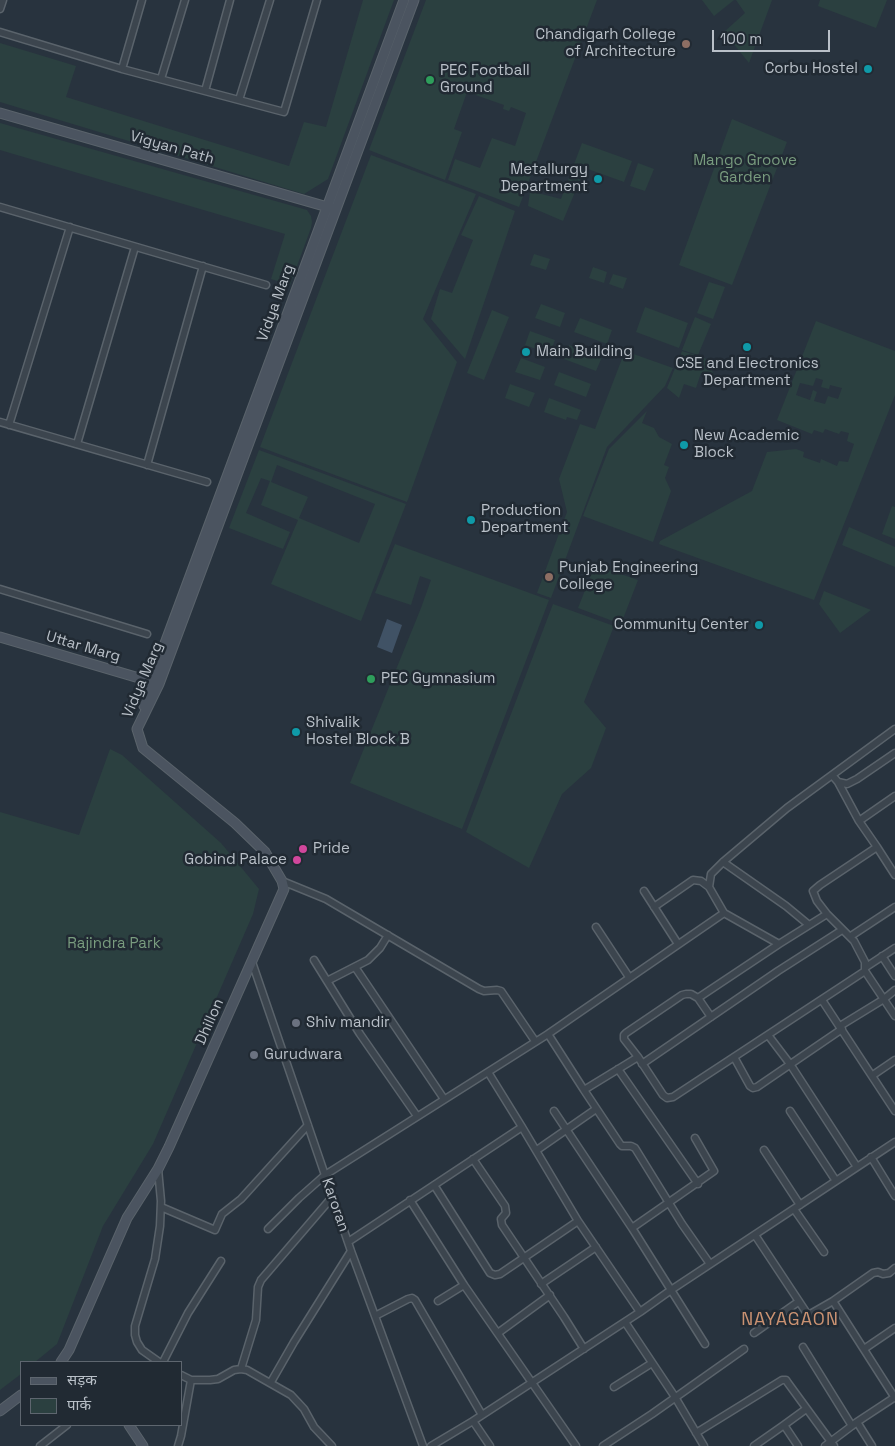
<!DOCTYPE html>
<html>
<head>
<meta charset="utf-8">
<style>
	body { margin:0 }
	#map { position:relative; width:895px; height:1446px; overflow:hidden; background:#28333e; font-family:"Space Grotesk","Noto Sans Devanagari",sans-serif }
	canvas { display:block }
	.legend { position:absolute; left:20px; top:1361px; width:162px; height:65px; box-sizing:border-box; background:#212a33; border:1px solid #5e666f; margin:0; padding:6px 9px; list-style:none; font-size:15px; color:#b9c0c8 }
	.legend li { display:flex; align-items:center; gap:10px; height:25px }
	.legend b { width:25px; border:1px solid #5e666f }
	.scale { position:absolute; left:712px; top:30px; width:118px; height:22px; box-sizing:border-box; border:2px solid #b9c0c8; border-top:0; padding-left:6px; font-size:15px; line-height:18px; white-space:nowrap; color:#b9c0c8; -webkit-text-stroke:4px #212a33; paint-order:stroke }
</style>
</head>
<body>
<div id="map">
<canvas width="895" height="1446"></canvas>
<ul class="legend">
<li><b style="height:6px;background:#4b5460"></b>सड़क</li>
<li><b style="height:14px;background:#2b4040"></b>पार्क</li>
</ul>
<div class="scale">100 m</div>
</div>
<script>
const ctx = document.querySelector('canvas').getContext('2d');
ctx.lineJoin = 'round';
function fillPath(path, color) { ctx.fillStyle = color; ctx.fill(path, 'evenodd'); }
const shape = rows => new Path2D(rows.map(r => 'M' + r).join(''));
function trace(path, color, width, dash) { ctx.strokeStyle = color; ctx.lineWidth = width; ctx.lineCap = dash ? 'butt' : 'round'; ctx.setLineDash(dash || []); ctx.stroke(path); }
function write(font, color, halo, rows, align = 'center') {
  ctx.font = font + ' "Space Grotesk",sans-serif'; ctx.lineWidth = 5; ctx.setLineDash([]); ctx.textBaseline = 'middle'; ctx.strokeStyle = halo; ctx.fillStyle = color; for (const [text, x, y, turn = 0] of rows) {
    ctx.save(); ctx.translate(x, y); ctx.rotate((+turn || 0) * Math.PI / 180); ctx.textAlign = isNaN(turn) ? turn : align; if (halo) ctx.strokeText(text, 0, 0); ctx.fillText(text, 0, 0); ctx.restore();
  }
}
const green = shape([
	[363,0,394,0,328,179,304,194,0,102,0,43,76,66,66,97,289,166,304,122,326,127],
	[426,0,597,0,519,207,448,180,455,159,480,168,492,138,515,146,526,113,511,107,509,111,503,109,504,105,467,92,454,129,462,132,445,180,369,150],
	[702,0,734,0,714,16],
	[736,0,772,0,749,63,724,32,745,13],
	[820,0,887,0,876,28,818,6],
	[732,119,787,142,732,285,679,265],
	[0,123,307,210,311,216,312,222,311,228,290,285,271,279,285,234,0,150],
	[582,143,632,161,624,182,585,168,563,221,528,206,530,191,561,199],
	[371,155,476,194,423,319,457,362,407,502,260,447],
	[638,163,654,169,645,191,630,186],
	[479,196,515,211,465,359,431,319,440,289,452,293,473,240,461,235],
	[534,254,550,259,546,270,530,265],
	[593,267,607,272,604,283,589,278],
	[613,274,627,278,623,289,609,284],
	[709,282,725,287,713,319,697,313],
	[541,304,565,313,560,327,535,318],
	[645,307,688,323,679,348,636,332],
	[492,310,509,317,484,380,467,373],
	[695,317,711,324,698,355,682,350],
	[580,318,612,330,607,344,574,332],
	[816,321,895,351,895,395,814,600,659,544,660,541,752,491,767,452,796,449,804,452,803,457,820,463,821,459,837,466,839,461,848,462,854,444,847,441,849,433,841,431,839,434,825,429,823,433,814,430,812,434,777,420],
	[816,378,823,380,821,387,829,389,830,385,842,388,838,399,828,396,825,404,814,401,817,392,813,390,810,400,796,395,800,383,813,386],
	[530,331,555,340,550,354,525,345],
	[569,345,602,357,596,371,564,359],
	[625,351,673,368,665,386,607,447,551,598,537,593,567,512,559,479,580,424,595,429],
	[682,351,705,358,716,378,701,373,696,388,684,384,679,398,667,388],
	[521,358,545,367,540,380,515,372],
	[559,372,591,384,586,397,554,385],
	[510,384,535,393,529,407,505,398],
	[549,398,581,410,577,420,567,417,566,420,544,412],
	[647,411,642,423,654,428,659,437,672,444,664,465,669,467,665,478,671,491,653,542,583,516,609,449],
	[259,450,406,504,361,621,271,584,298,520,261,505,270,481,261,478,246,513,290,532,283,549,229,528],
	[277,465,375,504,359,543,299,518,308,497,271,482],
	[892,506,895,507,895,539,882,534],
	[849,527,895,547,895,567,842,545],
	[395,544,549,600,462,829,350,783,421,608,431,580,420,576,411,605,375,593],
	[595,565,638,580,621,624,578,608],
	[824,591,871,610,840,633,819,604],
	[553,604,614,626,584,702,606,728,591,768,562,794,529,868,466,832],
	[110,749,122,755,221,843,259,889,253,914,153,1144,103,1226,57,1344,35,1362,21,1362,21,1374,0,1390,0,812,79,835]
]);
const water = shape([
	[387,619,402,625,392,653,377,647]
]);
const street = shape([
	[0,9,3,0],
	[0,32,122,69,284,112,317,0],
	[122,69,142,0],
	[161,79,185,0],
	[205,91,230,0],
	[239,100,270,0],
	[0,207,266,285],
	[0,422,207,482],
	[9,425,70,227],
	[77,444,135,247],
	[147,465,203,266],
	[0,589,147,634],
	[832,775,838,782,847,784,857,779,895,753],
	[838,782,859,821,877,847],
	[859,821,895,796],
	[723,862,786,906,809,925],
	[282,881,326,899,479,989,484,991,497,990,501,991,535,1041],
	[644,891,678,944],
	[654,907,693,880,701,881,709,887],
	[724,913,709,887,711,874,723,862,787,808,895,729],
	[596,927,629,977],
	[851,936,895,907],
	[882,956,895,976],
	[314,960,360,1034,417,1116],
	[252,962,351,1251,423,1446],
	[355,967,444,1099],
	[866,967,895,948],
	[865,971,865,962,854,941,827,914,817,901,813,891,820,885,877,847,895,875],
	[327,981,368,960,380,948,388,935],
	[698,998,779,944],
	[822,1000,895,1111],
	[840,1026,884,999,895,990],
	[548,1034,724,913,779,944,827,914],
	[768,1035,790,1064,857,1167],
	[638,1057,624,1039,624,1035,626,1033,682,995,686,994,691,994,698,998,711,1017],
	[734,1057,750,1086,753,1088,757,1087,842,1029],
	[642,1064,778,971,842,930],
	[618,1069,698,1184],
	[488,1072,522,1127,578,1221,640,1312],
	[873,1075,895,1060],
	[584,1090,620,1144,622,1146,631,1146,635,1148,682,1224,710,1264],
	[554,1111,632,1228,705,1344],
	[790,1111,836,1181],
	[537,1150,596,1109],
	[764,1150,800,1205],
	[871,1157,895,1196],
	[473,1159,505,1206,506,1213,501,1219,502,1225,564,1317,584,1349],
	[158,1169,161,1201,160,1226,155,1259,135,1326,135,1335,137,1342,142,1350,159,1362],
	[434,1185,490,1273,495,1275,500,1274,578,1221],
	[410,1200,464,1285,438,1301],
	[161,1207,215,1230,222,1214,241,1199,308,1125],
	[794,1209,824,1252],
	[632,1228,714,1171,695,1138],
	[268,1229,299,1198,325,1175,548,1034,584,1090,638,1057,663,1095,667,1098,673,1097,734,1057,865,971,895,1016],
	[755,1235,808,1315,812,1313,833,1301,895,1398],
	[348,1242,522,1127],
	[541,1284,596,1247],
	[464,1285,576,1446],
	[833,1301,873,1273,878,1272,883,1274,889,1273,895,1268],
	[375,1316,408,1299,412,1298,415,1300,482,1415],
	[625,1322,675,1397,704,1446],
	[498,1333,550,1295],
	[754,1333,798,1302],
	[803,1347,852,1426],
	[864,1349,895,1328],
	[163,1362,188,1313,221,1261],
	[241,1369,256,1320,258,1287,261,1280,333,1196],
	[181,1375,191,1380,210,1380,218,1379,234,1370,241,1369,247,1370,291,1395,304,1409,314,1427,332,1446],
	[271,1382,294,1342,351,1251],
	[614,1387,652,1363],
	[473,1421,490,1446],
	[857,1422,872,1446],
	[784,1425,806,1409],
	[696,1433,782,1380,786,1380,788,1383,834,1446],
	[40,1446,67,1425],
	[178,1446,181,1436,191,1380],
	[431,1446,473,1421,640,1312,671,1290,895,1142],
	[603,1446,652,1414,744,1349],
	[754,1446,784,1425,798,1446],
	[825,1446,857,1422,895,1397]
]);
const secondary = shape([
	[0,113,331,208],
	[0,637,156,683],
	[144,706,151,681,404,0],
	[137,729,159,684,414,0],
	[61,1362,69,1350,127,1218,158,1169,169,1147,284,889,282,881,265,852,235,823,143,748,137,729],
	[0,1411,21,1395],
	[129,1425,143,1446]
]);
const markers = [
	[686,44,5,"#8d6e63"],
	[868,69,5,"#0f9aa8"],
	[430,80,5,"#2e9e5b"],
	[598,179,5,"#0f9aa8"],
	[747,347,5,"#0f9aa8"],
	[526,352,5,"#0f9aa8"],
	[684,445,5,"#0f9aa8"],
	[471,520,5,"#0f9aa8"],
	[549,577,5,"#8d6e63"],
	[759,625,5,"#0f9aa8"],
	[371,679,5,"#2e9e5b"],
	[296,732,5,"#0f9aa8"],
	[303,849,5,"#d1479c"],
	[297,860,5,"#d1479c"],
	[296,1023,5,"#6b7280"],
	[254,1055,5,"#6b7280"]
];
const poiNames = [
	["Chandigarh College",676,35,"right"],
	["of Architecture",676,52,"right"],
	["Corbu Hostel",858,69,"right"],
	["PEC Football",440,71],
	["Ground",440,88],
	["Metallurgy",588,170,"right"],
	["Department",588,187,"right"],
	["Main Building",536,352],
	["CSE and Electronics",747,364,"center"],
	["Department",747,381,"center"],
	["New Academic",694,436],
	["Block",694,453],
	["Production",481,511],
	["Department",481,528],
	["Punjab Engineering",559,568],
	["College",559,585],
	["Community Center",749,625,"right"],
	["PEC Gymnasium",381,679],
	["Shivalik",306,723],
	["Hostel Block B",306,740],
	["Pride",313,849],
	["Gobind Palace",287,860,"right"],
	["Shiv mandir",306,1023],
	["Gurudwara",264,1055]
];
const streetNames = [
	["Vigyan Path",172,148,16],
	["Vidya Marg",276,303,-70],
	["Uttar Marg",83,647,16],
	["Vidya Marg",143,680,-67],
	["Dhillon",210,1022,-66],
	["Karoran",335,1205,71]
];
const parkNames = [
	["Mango Groove",745,161],
	["Garden",745,178],
	["Rajindra Park",114,944]
];
const quarterNames = [
	["NAYAGAON",790,1320]
];
fillPath(green, '#2b4040');
fillPath(water, '#405265');
trace(street, '#5a636b', 9);
trace(secondary, '#5a636b', 11);
trace(street, '#3c454e', 6);
trace(secondary, '#4b5460', 9);
for (const [x, y, r, color] of markers) { const dot = new Path2D(); dot.arc(x, y, r, 0, 2 * Math.PI); ctx.fillStyle = color; ctx.fill(dot); trace(dot, '#212a33', 2); }
write('15px', '#b9c0c8', '#212a33', poiNames, 'left');
write('15px', '#b9c0c8', '#212a33', streetNames);
write('15px', '#799c7f', '#212a33', parkNames);
ctx.letterSpacing = '1px';
write('18px', '#ca9272', '#212a33', quarterNames);
ctx.letterSpacing = '0px';
</script>
</body>
</html>
